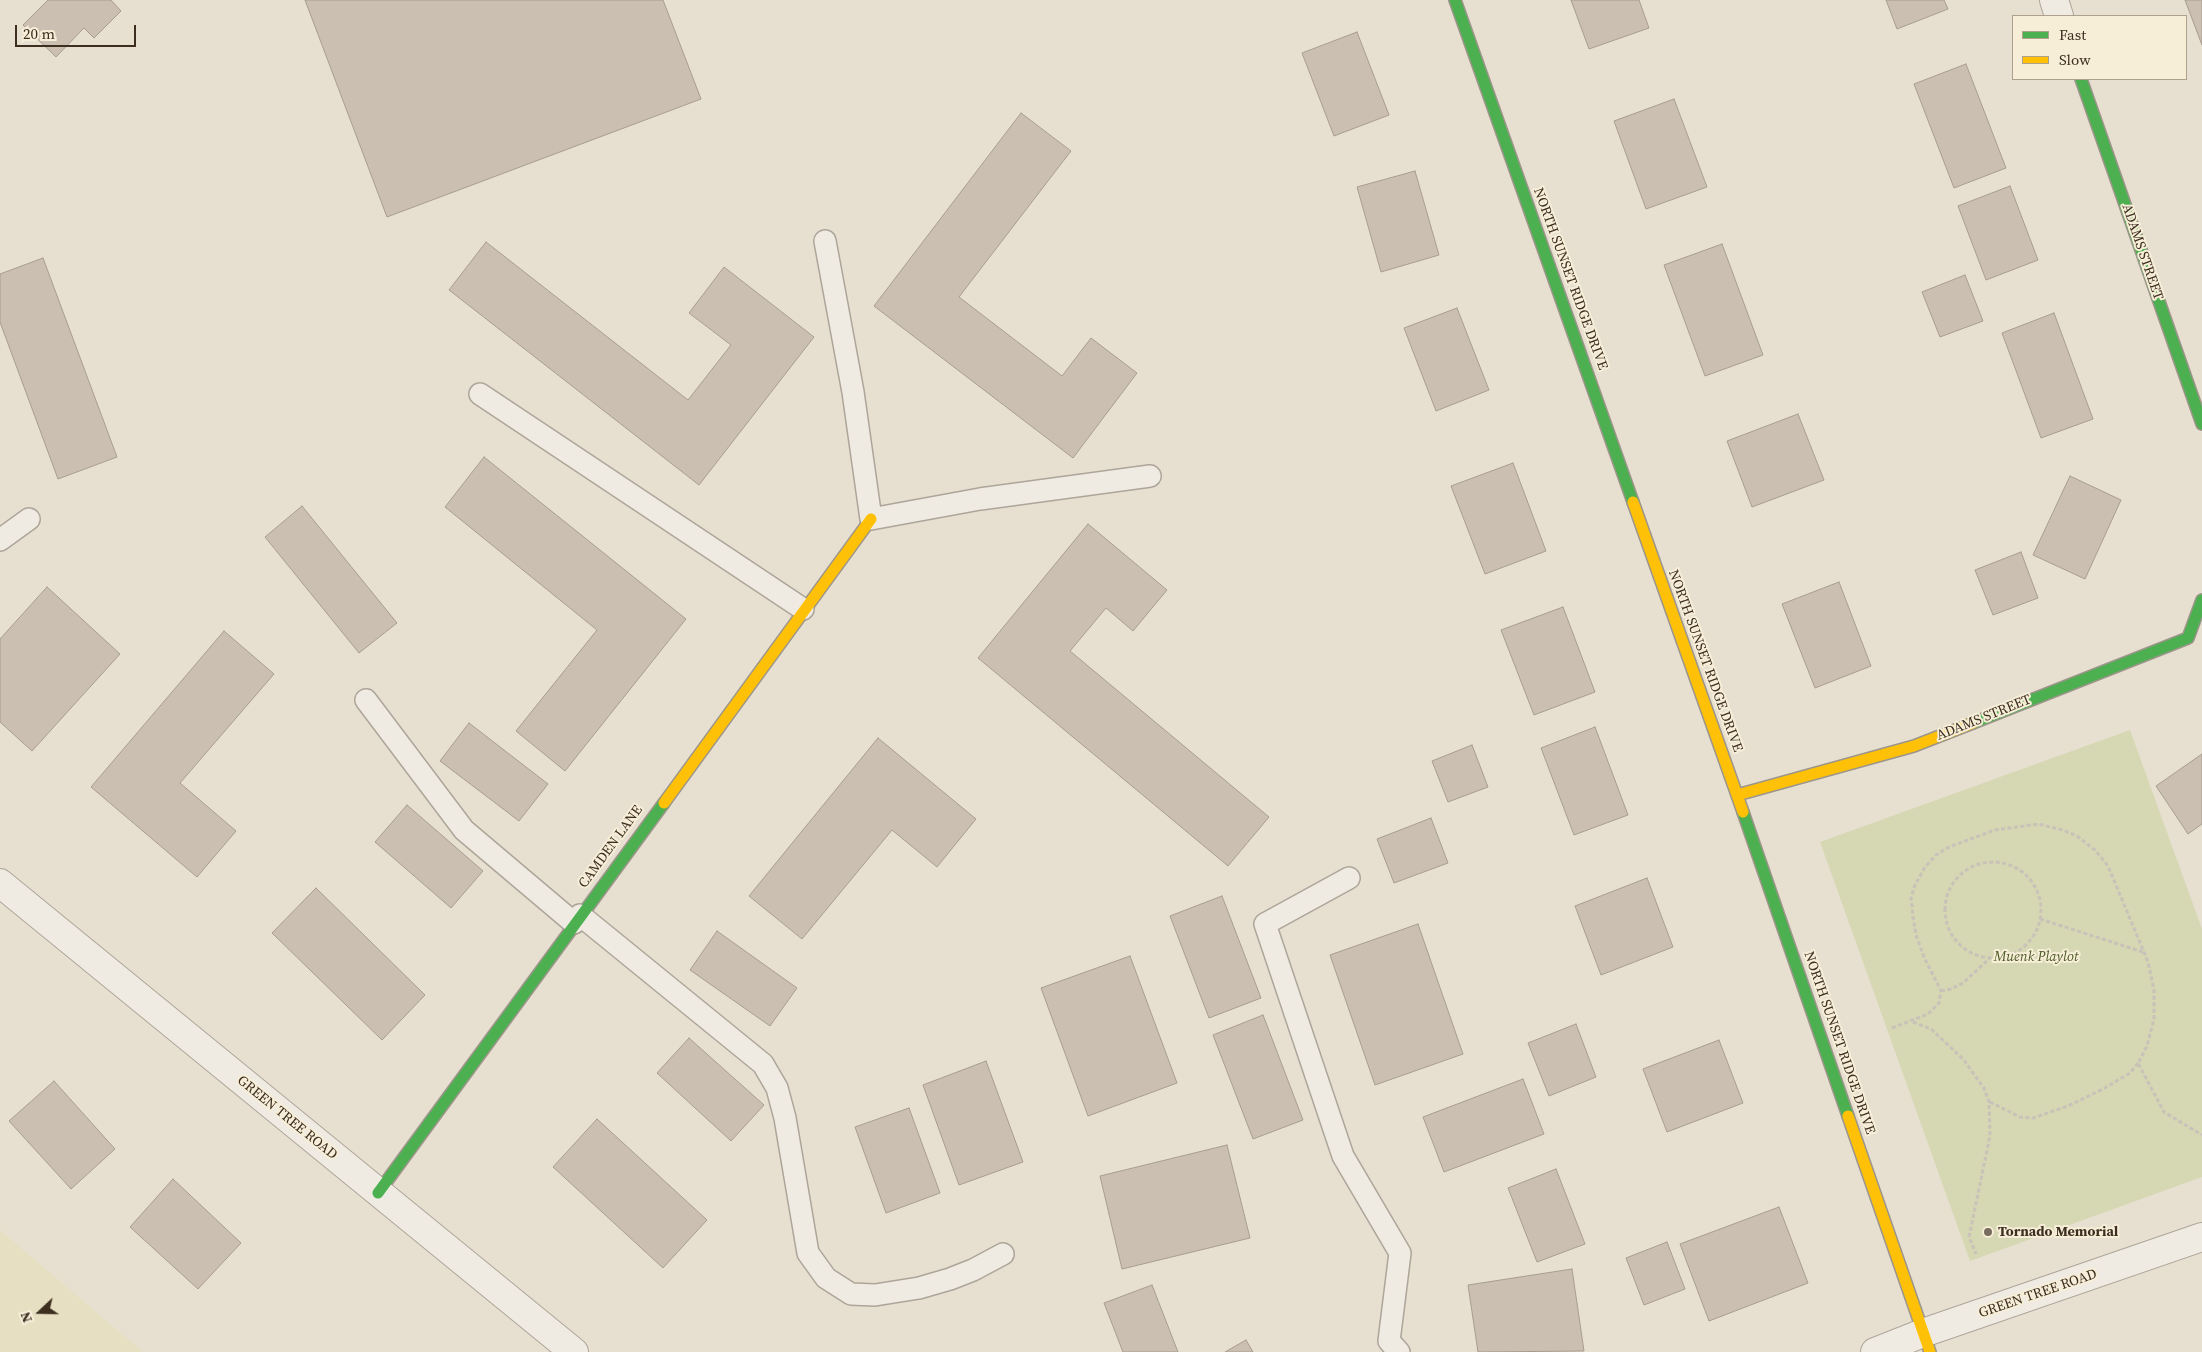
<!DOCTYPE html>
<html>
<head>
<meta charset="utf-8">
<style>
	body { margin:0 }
	#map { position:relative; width:2202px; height:1352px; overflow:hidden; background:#e7e0d1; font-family:"Source Serif 4",serif }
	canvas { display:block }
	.legend { position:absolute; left:2012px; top:15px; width:175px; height:65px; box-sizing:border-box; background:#f7eed8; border:1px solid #ada18e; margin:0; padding:6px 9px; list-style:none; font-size:15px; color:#3d2e20 }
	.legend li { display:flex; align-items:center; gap:10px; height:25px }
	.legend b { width:25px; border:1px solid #ada18e }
	.north { position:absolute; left:15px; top:1287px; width:50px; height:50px; -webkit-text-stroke:4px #f7eed8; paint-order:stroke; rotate:249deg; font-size:14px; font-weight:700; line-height:20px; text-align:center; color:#3d2e20 }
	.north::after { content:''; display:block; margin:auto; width:18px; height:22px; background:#3d2e20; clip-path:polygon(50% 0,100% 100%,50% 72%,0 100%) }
	.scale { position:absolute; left:15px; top:25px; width:121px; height:22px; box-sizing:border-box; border:2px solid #3d2e20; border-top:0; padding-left:6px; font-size:15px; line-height:18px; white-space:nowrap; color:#3d2e20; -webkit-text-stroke:4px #f7eed8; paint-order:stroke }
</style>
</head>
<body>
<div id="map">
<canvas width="2202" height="1352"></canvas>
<ul class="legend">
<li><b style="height:6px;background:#4caf50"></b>Fast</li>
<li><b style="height:6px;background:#ffc107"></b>Slow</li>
</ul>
<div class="north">N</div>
<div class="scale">20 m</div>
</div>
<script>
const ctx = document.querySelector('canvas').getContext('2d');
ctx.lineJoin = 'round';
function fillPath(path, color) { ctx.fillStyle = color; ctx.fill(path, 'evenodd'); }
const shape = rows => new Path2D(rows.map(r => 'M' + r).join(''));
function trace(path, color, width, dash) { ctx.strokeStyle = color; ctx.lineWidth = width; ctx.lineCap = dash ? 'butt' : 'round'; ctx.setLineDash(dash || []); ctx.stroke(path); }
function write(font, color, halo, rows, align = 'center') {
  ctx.font = font + ' "Source Serif 4",serif'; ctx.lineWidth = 4; ctx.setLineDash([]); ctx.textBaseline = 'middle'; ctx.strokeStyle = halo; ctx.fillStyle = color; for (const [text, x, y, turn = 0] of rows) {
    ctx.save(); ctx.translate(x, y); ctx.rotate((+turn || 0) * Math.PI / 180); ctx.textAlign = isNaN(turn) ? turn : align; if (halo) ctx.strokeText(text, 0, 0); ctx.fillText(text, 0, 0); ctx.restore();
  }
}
const farmland = shape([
	[0,1230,143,1352,0,1352]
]);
const green = shape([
	[2130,730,2202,929,2202,1177,1970,1261,1820,842]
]);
const building = shape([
	[48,0,111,0,121,11,94,38,84,28,56,57,23,25,48,0],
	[305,0,663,0,701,99,387,217,305,0],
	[1571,0,1639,0,1649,28,1589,49,1571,0],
	[1886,0,1944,0,1948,9,1897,29,1886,0],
	[2185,0,2202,0,2202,45,2185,0],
	[1357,32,1389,115,1334,136,1302,53,1357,32],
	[1966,64,2006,168,1954,188,1914,84,1966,64],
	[1674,99,1707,187,1646,209,1614,121,1674,99],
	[1021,113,1071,151,959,297,1062,376,1091,338,1137,373,1073,458,874,306,1021,113],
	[1415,171,1439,255,1381,272,1357,187,1415,171],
	[2010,186,2038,260,1986,280,1958,206,2010,186],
	[486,242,688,400,731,345,689,313,724,267,814,337,699,485,449,290,486,242],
	[1722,244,1763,355,1705,376,1664,265,1722,244],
	[43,258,117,457,58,479,0,322,0,274,43,258],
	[1965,275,1983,321,1940,337,1922,292,1965,275],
	[1457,308,1489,390,1436,411,1404,328,1457,308],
	[2054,313,2093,419,2041,438,2002,333,2054,313],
	[1798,414,1824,480,1752,507,1727,441,1798,414],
	[484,457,686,619,565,771,516,731,597,630,445,507,484,457],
	[1513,463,1546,551,1485,574,1451,486,1513,463],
	[2070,476,2121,500,2085,579,2033,555,2070,476],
	[302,506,397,623,359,653,265,537,302,506],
	[1088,524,1167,590,1133,631,1106,608,1070,651,1269,817,1228,866,978,658,1088,524],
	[2021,552,2038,598,1993,615,1975,570,2021,552],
	[1839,582,1871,666,1815,688,1782,604,1839,582],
	[47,587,120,654,32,751,0,722,0,639,47,587],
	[1563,607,1595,692,1534,715,1501,630,1563,607],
	[224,631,274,674,180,783,236,831,197,877,91,787,224,631],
	[469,723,548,784,519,821,440,761,469,723],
	[1595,727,1628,815,1574,835,1541,748,1595,727],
	[878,738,976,819,937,867,892,830,802,939,749,896,878,738],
	[1472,745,1488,787,1448,802,1432,761,1472,745],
	[2202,754,2202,824,2188,834,2156,786,2202,754],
	[407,805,483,871,451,908,375,842,407,805],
	[1431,818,1448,863,1394,883,1377,839,1431,818],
	[1647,878,1673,947,1601,975,1575,906,1647,878],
	[316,888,425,995,382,1040,272,933,316,888],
	[1222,896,1261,998,1209,1018,1170,916,1222,896],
	[1418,924,1463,1054,1375,1085,1330,955,1418,924],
	[717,931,797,988,770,1026,690,970,717,931],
	[1130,956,1177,1083,1088,1116,1041,988,1130,956],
	[1263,1015,1303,1120,1253,1139,1213,1035,1263,1015],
	[1576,1024,1596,1077,1549,1096,1528,1043,1576,1024],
	[689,1038,764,1105,731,1141,657,1073,689,1038],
	[1719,1040,1743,1103,1667,1132,1643,1069,1719,1040],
	[986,1061,1023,1162,959,1185,923,1085,986,1061],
	[1523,1079,1544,1134,1444,1172,1423,1117,1523,1079],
	[54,1081,115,1149,71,1189,9,1121,54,1081],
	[909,1108,940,1193,886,1213,855,1127,909,1108],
	[597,1119,707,1220,663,1268,553,1167,597,1119],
	[1227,1145,1250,1238,1122,1269,1100,1176,1227,1145],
	[1556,1169,1585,1244,1537,1262,1508,1188,1556,1169],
	[173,1179,241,1243,198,1289,130,1227,173,1179],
	[1779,1207,1808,1283,1709,1321,1680,1244,1779,1207],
	[1667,1242,1685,1289,1644,1305,1626,1258,1667,1242],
	[1572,1269,1584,1351,1478,1352,1468,1285,1572,1269],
	[1152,1285,1178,1352,1123,1352,1104,1303,1152,1285],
	[1246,1340,1253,1352,1225,1352,1246,1340]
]);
const path = shape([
	'1945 910a48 48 0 1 1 96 0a48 48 0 1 1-96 0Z',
	[2040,919,2143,952],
	[1941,991,1951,989,1963,983,1989,959],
	[1913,1022,1931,1029,1963,1059,1984,1088,1989,1102,1990,1136,1969,1237,1976,1254],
	[1892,1028,1928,1014,1939,1003,1941,991,1924,957,1916,935,1913,917,1911,898,1915,885,1925,867,1936,855,1949,847,1995,830,2038,824,2063,830,2077,836,2095,850,2108,866,2148,962,2154,990,2154,1019,2147,1046,2138,1063,2164,1112,2202,1135],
	[1990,1102,2020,1117,2033,1118,2068,1106,2103,1089,2130,1073,2138,1063]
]);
const lane = shape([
	[825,241,853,392,871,519,980,499,1150,476],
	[480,394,803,609],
	[0,540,29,519],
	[366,700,464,830,574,923],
	[1349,878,1265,924,1343,1156,1400,1253,1389,1341,1399,1352],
	[580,915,763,1064,777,1088,785,1118,808,1253,826,1278,851,1294,875,1295,919,1288,950,1279,973,1270,1003,1254]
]);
const street = shape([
	[2054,0,2059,16],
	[0,883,574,1352],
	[1875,1352,1923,1333,2202,1237]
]);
const fast = shape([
	[1455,0,1633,502],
	[2081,79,2202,424],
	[1973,723,2188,638,2202,600],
	[1743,812,1848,1116],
	[378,1193,664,803]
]);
const slow = shape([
	[1633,502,1743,812],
	[1737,795,1914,746,1973,723],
	[664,803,871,519],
	[1848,1116,1930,1352]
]);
const markers = [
	[1988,1232,5,"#786c5e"]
];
const streetNames = [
	["ADAMS STREET",2142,252,71],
	["NORTH SUNSET RIDGE DRIVE",1570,279,70],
	["NORTH SUNSET RIDGE DRIVE",1705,661,70],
	["ADAMS STREET",1984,718,-22],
	["CAMDEN LANE",611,847,-54],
	["NORTH SUNSET RIDGE DRIVE",1839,1043,71],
	["GREEN TREE ROAD",287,1118,39],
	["GREEN TREE ROAD",2038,1294,-19]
];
const parkNames = [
	["Muenk Playlot",2036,957]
];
const poiNames = [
	["Tornado Memorial",1998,1232]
];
fillPath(farmland, '#e6dfc2');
fillPath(green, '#d6d7b3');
fillPath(building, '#cbbfb2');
trace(building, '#a89c90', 1);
trace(lane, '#ada599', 24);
trace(street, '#ada599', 30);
trace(fast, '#9c958a', 14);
trace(slow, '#9c958a', 14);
trace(path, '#c8c2b9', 3, [4, 2.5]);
trace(lane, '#efebe3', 21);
trace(street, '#efebe3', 28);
trace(fast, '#4caf50', 11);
trace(slow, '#ffc107', 11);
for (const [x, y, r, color] of markers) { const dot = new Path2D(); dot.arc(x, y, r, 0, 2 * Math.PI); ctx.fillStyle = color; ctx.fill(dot); trace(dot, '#f7eed8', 2); }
write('14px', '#3d2e20', '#f7eed8', streetNames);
write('italic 14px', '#4d5a26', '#f7eed8', parkNames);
write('bold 14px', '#3d2e20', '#f7eed8', poiNames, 'left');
</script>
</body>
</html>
